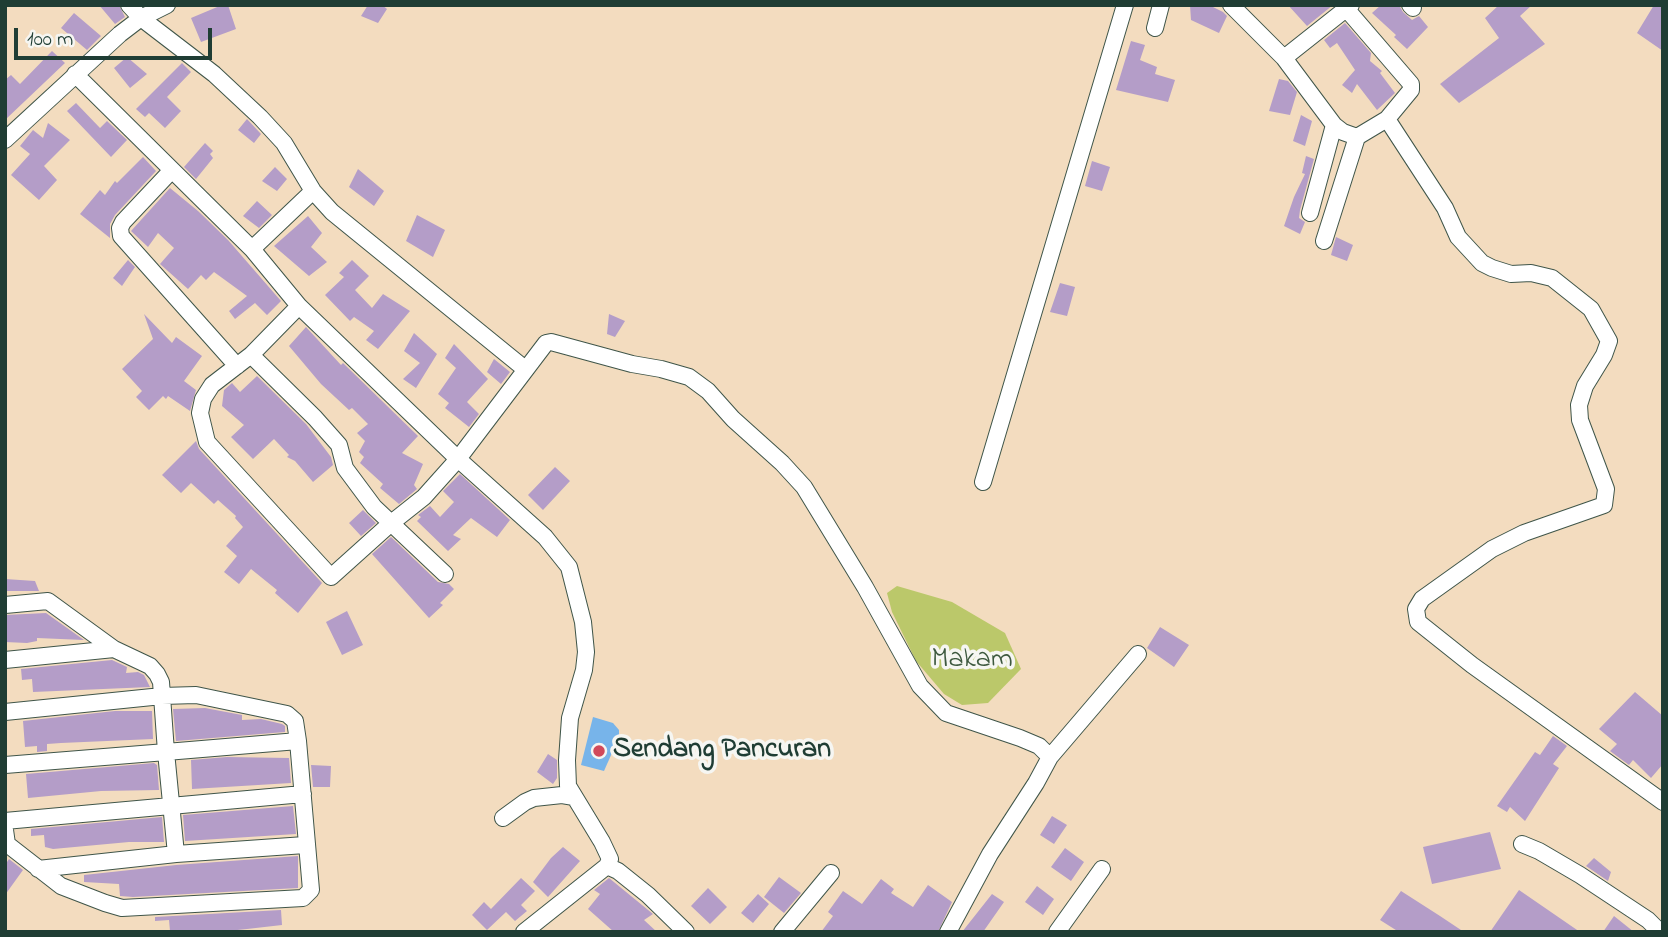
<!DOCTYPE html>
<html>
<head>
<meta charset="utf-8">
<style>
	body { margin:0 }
	#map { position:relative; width:1668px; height:937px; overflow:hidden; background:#f3dcbf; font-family:"Indie Flower",sans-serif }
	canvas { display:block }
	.frame { position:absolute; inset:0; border:7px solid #1f3d34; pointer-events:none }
	.scale { position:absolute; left:14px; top:28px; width:198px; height:32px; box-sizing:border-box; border:4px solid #1f3d34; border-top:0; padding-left:9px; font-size:21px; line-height:24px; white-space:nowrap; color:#1f3d34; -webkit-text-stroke:5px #f6f6f2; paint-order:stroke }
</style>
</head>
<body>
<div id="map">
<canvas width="1668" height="937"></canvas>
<div class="frame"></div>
<div class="scale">100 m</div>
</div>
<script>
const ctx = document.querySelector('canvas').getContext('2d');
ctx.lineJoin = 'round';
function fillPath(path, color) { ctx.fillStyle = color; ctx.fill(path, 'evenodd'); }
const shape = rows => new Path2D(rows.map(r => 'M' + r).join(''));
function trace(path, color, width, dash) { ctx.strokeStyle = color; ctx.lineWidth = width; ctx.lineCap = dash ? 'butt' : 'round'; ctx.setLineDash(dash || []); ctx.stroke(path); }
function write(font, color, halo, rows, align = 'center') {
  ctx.font = font + ' "Indie Flower",sans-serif'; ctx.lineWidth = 7; ctx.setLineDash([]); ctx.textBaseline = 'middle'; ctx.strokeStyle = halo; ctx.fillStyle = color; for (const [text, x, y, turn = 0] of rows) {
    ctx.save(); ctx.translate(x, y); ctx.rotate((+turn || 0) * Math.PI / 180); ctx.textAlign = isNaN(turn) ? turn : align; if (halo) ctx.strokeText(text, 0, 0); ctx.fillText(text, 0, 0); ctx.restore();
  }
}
const green = shape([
	[897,586,952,602,1005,633,1021,669,988,703,962,705,944,694,916,661,892,612,887,593]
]);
const water = shape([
	[593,717,613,723,619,730,619,737,604,771,581,765]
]);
const building = shape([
	[99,5,119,5,125,17,115,24],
	[222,5,228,5,236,29,201,42,191,18],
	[368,5,382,5,387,9,378,23,361,16],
	[1190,5,1209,5,1223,12,1227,16,1219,33,1191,20],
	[1288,5,1333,5,1307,26],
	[1381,5,1399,5,1403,12,1412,20,1419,16,1428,27,1407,49,1394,37,1396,35,1372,13],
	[1499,5,1532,5,1520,16,1545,44,1459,103,1440,84,1499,38,1485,18],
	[1654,5,1663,5,1663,51,1637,33],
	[74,13,101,36,87,50,61,28],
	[1345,23,1371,53,1370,61,1382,71,1380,73,1395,93,1377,110,1357,84,1352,93,1342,85,1355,70,1337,43,1330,48,1324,40],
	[1131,41,1145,45,1140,60,1157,67,1155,74,1175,80,1168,102,1116,90],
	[52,51,65,63,5,120,5,80,11,75,20,84],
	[127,57,147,74,130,88,114,68],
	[182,63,191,72,167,97,181,111,165,128,149,113,145,117,136,109],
	[1279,79,1288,81,1297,92,1290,115,1269,111],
	[76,103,100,128,107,121,127,140,111,157,67,111],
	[1301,115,1312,121,1305,146,1293,141],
	[247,119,261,134,254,143,238,130],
	[48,123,70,140,44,166,57,180,39,200,11,175,30,154,20,146,33,130,43,138],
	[205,143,213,151,210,154,213,158,196,179,184,167],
	[1306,156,1314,159,1300,210,1299,218,1305,222,1300,234,1284,226,1294,197,1305,174,1302,173],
	[143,157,156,171,115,215,110,224,110,238,80,214,100,190,105,195,115,181,117,183],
	[1092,161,1110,167,1102,191,1085,186],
	[275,167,287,179,277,191,262,181],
	[358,169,384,191,374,206,349,187],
	[170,188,198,211,228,240,281,301,267,315,255,303,235,319,229,311,247,296,214,272,206,280,201,275,188,289,160,264,174,248,158,233,148,247,131,231],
	[257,201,272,215,259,228,243,216],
	[417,215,445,230,433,257,406,241],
	[308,216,322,233,311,247,327,262,309,276,274,246],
	[1336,237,1353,245,1347,261,1331,255],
	[128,260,135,267,122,286,113,278],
	[352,260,369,276,355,290,372,308,383,294,410,311,378,349,366,340,374,331,354,317,350,321,325,295,344,277,339,273],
	[1060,283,1075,287,1067,316,1050,312],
	[144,314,172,343,176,337,202,356,184,381,196,390,190,411,168,396,166,399,163,396,149,410,136,397,142,391,122,369,153,339],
	[609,314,625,321,615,337,607,334],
	[306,327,341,365,343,363,418,436,402,453,423,464,414,485,417,489,399,504,380,488,383,484,360,463,364,457,359,452,365,441,357,433,368,424,352,408,349,410,321,384,289,346],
	[414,333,437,354,416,388,403,379,420,363,404,351],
	[454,344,488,379,467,402,479,414,469,427,445,408,449,403,438,394,456,368,445,358],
	[494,359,510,372,501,384,487,372],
	[257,376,306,424,331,457,333,465,313,482,295,461,287,457,289,455,274,439,253,459,231,437,244,425,222,406,224,390,232,383,240,392],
	[196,441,199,449,322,583,298,613,275,593,277,590,251,569,239,584,224,572,237,556,226,546,243,527,235,518,236,516,218,500,214,504,191,483,181,493,162,475],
	[555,467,570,481,543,510,528,495],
	[460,474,510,520,497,537,471,518,453,535,461,539,448,551,417,521,421,517,418,515,430,506,440,517,454,502,443,491],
	[363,510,376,523,361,536,349,523],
	[391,537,438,582,449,584,454,589,440,603,443,605,429,618,372,554],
	[5,579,35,581,39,591,5,591],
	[347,611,363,645,342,655,326,622],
	[46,613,84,640,37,638,37,641,27,643,5,642,5,615],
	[1160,627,1189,645,1174,667,1147,648],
	[112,660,127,667,126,673,138,672,144,675,150,687,33,692,32,679,22,680,21,669],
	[1635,692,1663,716,1663,764,1651,778,1633,760,1629,765,1610,751,1617,744,1599,729],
	[205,708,242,715,242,720,261,719,282,724,285,726,285,732,176,741,173,709],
	[115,711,152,711,153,739,61,743,47,744,47,751,37,752,37,746,25,747,23,721],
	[1553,736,1567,746,1553,764,1559,768,1525,821,1510,807,1507,812,1497,806,1535,752,1540,755],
	[548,754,557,760,557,778,553,784,537,772],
	[227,757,289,758,291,783,192,789,191,760],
	[154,763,157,765,159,790,101,791,28,798,26,774],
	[311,765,331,766,330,787,313,787],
	[293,806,296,834,185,841,183,815],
	[1052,816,1067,825,1054,844,1040,835],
	[162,817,164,842,129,842,53,849,45,847,44,835,31,836,31,829],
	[1490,832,1501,869,1432,884,1423,847],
	[563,847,580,861,548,897,533,882,551,858],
	[1065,848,1084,862,1071,881,1051,867],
	[298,856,298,888,133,897,120,896,119,884,84,882,84,875,176,865],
	[1594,858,1611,872,1608,881,1586,866],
	[9,859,23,870,5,895,5,865],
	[779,877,801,893,784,913,764,897],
	[521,878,535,891,521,905,527,911,515,921,506,912,487,930,472,915,484,902,491,909],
	[609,878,653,914,644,920,657,932,614,932,588,909,600,894,594,890],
	[881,879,894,889,891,893,913,907,928,885,952,902,938,932,821,932,833,916,828,912,843,891,862,904],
	[1037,886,1054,899,1043,915,1025,902],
	[708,888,727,907,710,924,691,906],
	[1519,890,1580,932,1490,932],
	[1401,891,1440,916,1464,932,1399,932,1380,920],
	[758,894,769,904,753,923,741,913],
	[992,894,1004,902,983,932,962,932],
	[281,910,282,925,247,929,218,932,170,931,169,920,155,921,155,917],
	[1614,916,1634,932,1603,932]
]);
const minor = shape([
	[129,5,141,18,214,74,260,117,284,143,313,191,332,212,525,369],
	[1231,5,1284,58],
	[1343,5,1411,84,1411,90,1387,119,1445,208,1458,237,1482,263,1492,268,1511,274,1531,273,1552,278,1591,309,1609,341,1604,355,1585,386,1579,405,1580,420,1606,489,1604,505,1524,533,1492,549,1422,599,1416,609,1418,622,1472,665,1663,802],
	[1351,5,1284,58,1334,125,1343,132,1357,137,1387,119],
	[1410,5,1413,8],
	[1155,28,1161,5],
	[75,74,252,249,299,306,458,459,545,537,569,567,583,622,586,652,584,670,570,718,567,760,568,786,602,842,610,859,607,866,618,871,648,895,686,932],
	[5,140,120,34,141,18,167,5],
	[172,170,123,222,120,228,121,236,237,366],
	[1310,213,1334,125],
	[1324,241,1357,137],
	[252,249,313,191],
	[299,306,251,355,212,385,203,399,200,413,207,442,331,577,390,524,424,497,458,459,546,343,551,342,632,364,661,369,689,377,708,391,733,419,782,463,804,487,865,587,920,686,946,713,1020,738,1039,746,1050,757],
	[251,355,315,418,339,445,345,468,374,507,445,574],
	[983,482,1125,5],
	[5,605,48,601,114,649,150,666,157,674,161,682,166,752,298,741,311,890,303,898,122,908,105,903,61,886,7,844,5,830],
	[5,660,114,649],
	[5,712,162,696,196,695,287,714,295,721,298,741],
	[5,765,166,752,176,854],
	[503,818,525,802,534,798,562,795,574,797],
	[5,821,303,794],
	[1522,844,1539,851,1580,875,1648,920,1660,932],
	[38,869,176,854,305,845],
	[524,932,607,866],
	[782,932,831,873],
	[948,932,990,854,1036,783,1050,757,1138,654],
	[1057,932,1102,869]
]);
const markers = [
	[599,751,7,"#d1495b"]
];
const parkNames = [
	["Makam",972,661]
];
const poiNames = [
	["Sendang Pancuran",613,751]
];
fillPath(green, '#bbc86a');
fillPath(water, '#77b4ea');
fillPath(building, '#b49dc8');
trace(minor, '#3f5549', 18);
trace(minor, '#fff', 16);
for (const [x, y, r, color] of markers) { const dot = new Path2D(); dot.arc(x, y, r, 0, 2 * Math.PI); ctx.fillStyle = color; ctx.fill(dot); trace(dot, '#f6f6f2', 2.5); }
write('28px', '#3e593f', '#f6f6f2', parkNames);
write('bold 28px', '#1f3d34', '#f6f6f2', poiNames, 'left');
</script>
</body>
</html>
